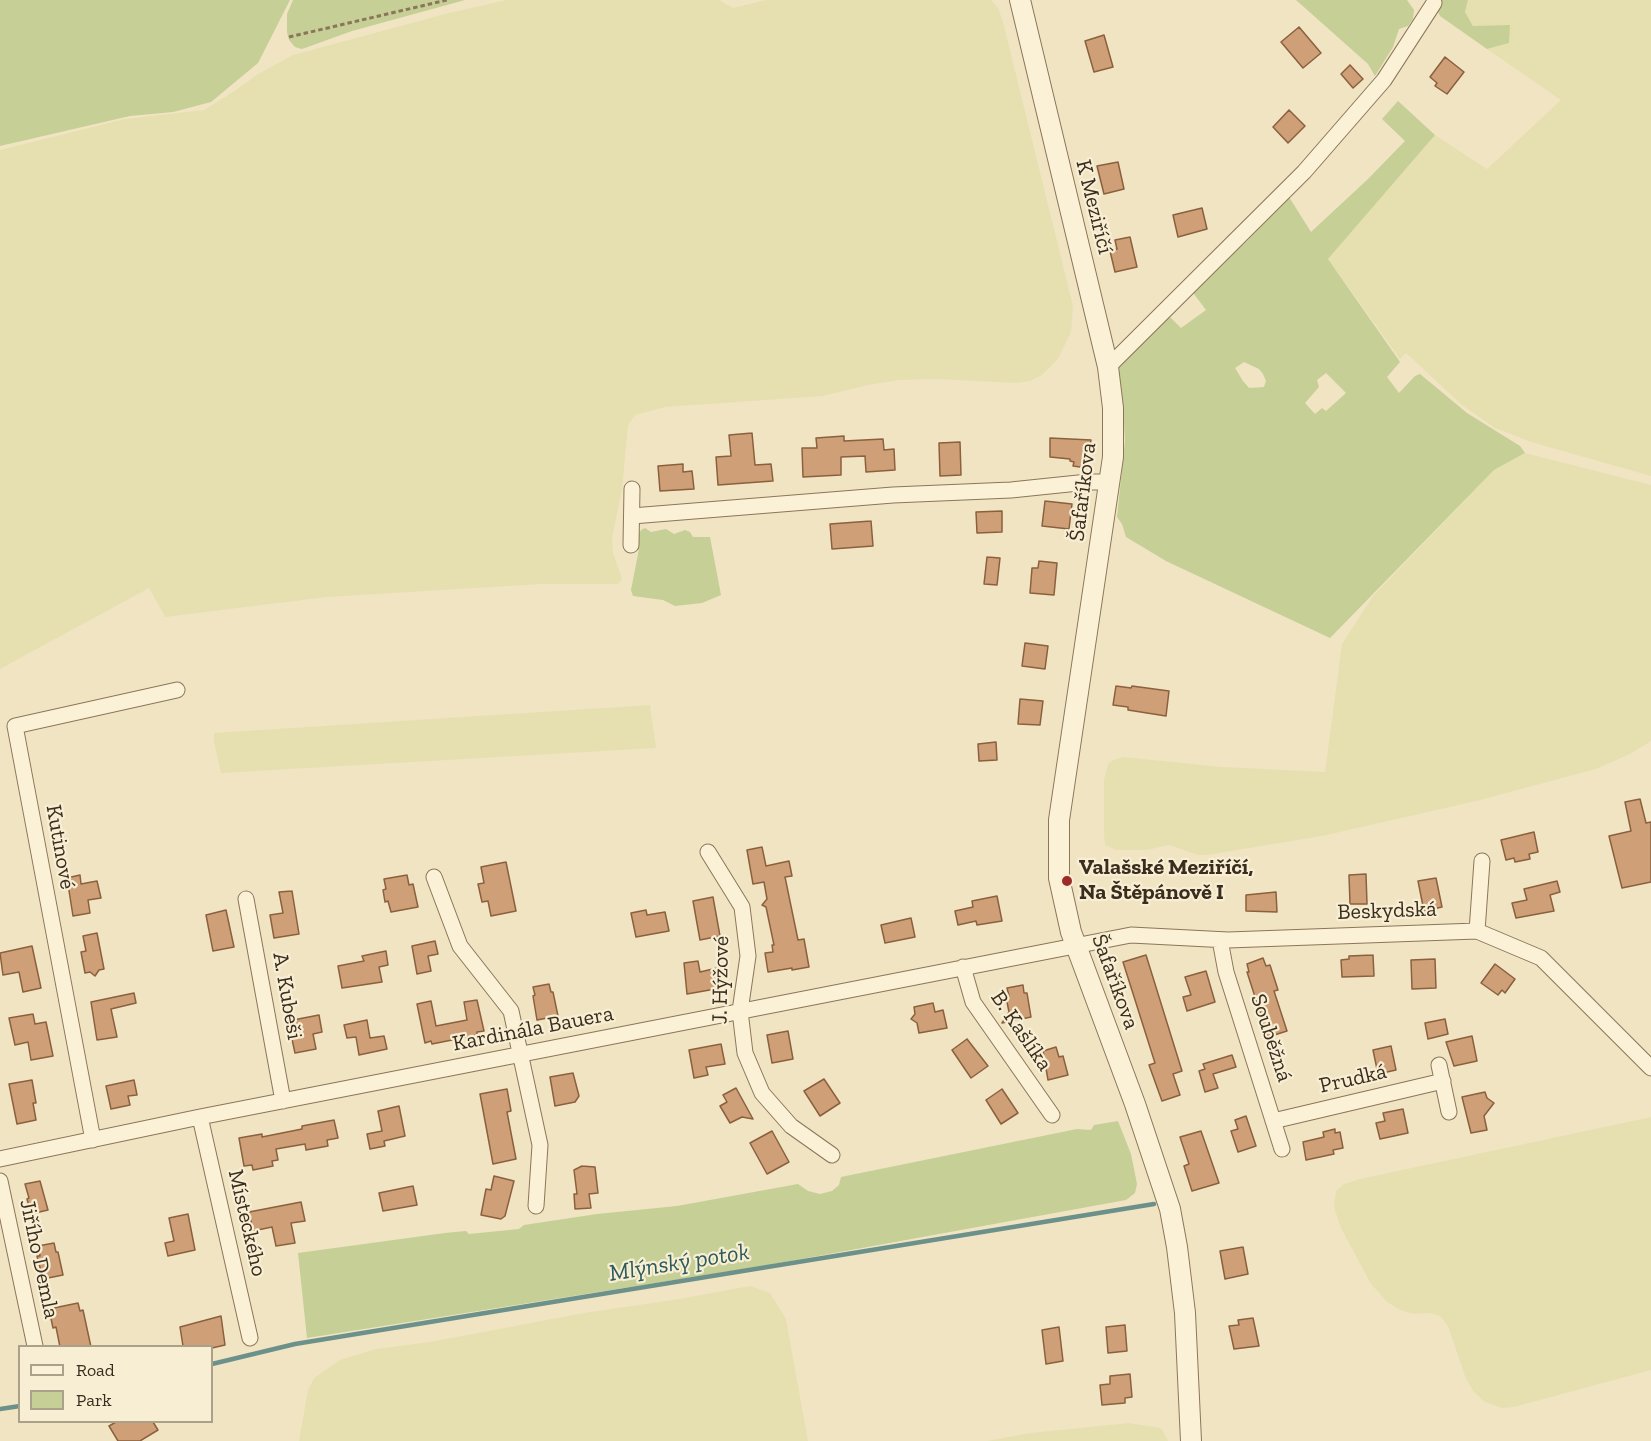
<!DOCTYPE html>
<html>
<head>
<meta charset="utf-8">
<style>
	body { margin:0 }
	#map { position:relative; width:1651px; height:1441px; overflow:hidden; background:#f0e4c3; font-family:"Zilla Slab",serif }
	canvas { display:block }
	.legend { position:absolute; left:18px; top:1345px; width:195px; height:78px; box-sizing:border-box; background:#f7eed3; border:2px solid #aba18b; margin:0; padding:8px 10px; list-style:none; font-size:18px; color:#3a2d1e }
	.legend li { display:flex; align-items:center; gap:12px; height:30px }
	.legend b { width:30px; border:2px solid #aba18b }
</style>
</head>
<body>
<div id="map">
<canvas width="1651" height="1441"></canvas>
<ul class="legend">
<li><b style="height:8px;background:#faf1d7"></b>Road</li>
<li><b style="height:16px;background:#c5cf96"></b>Park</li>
</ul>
</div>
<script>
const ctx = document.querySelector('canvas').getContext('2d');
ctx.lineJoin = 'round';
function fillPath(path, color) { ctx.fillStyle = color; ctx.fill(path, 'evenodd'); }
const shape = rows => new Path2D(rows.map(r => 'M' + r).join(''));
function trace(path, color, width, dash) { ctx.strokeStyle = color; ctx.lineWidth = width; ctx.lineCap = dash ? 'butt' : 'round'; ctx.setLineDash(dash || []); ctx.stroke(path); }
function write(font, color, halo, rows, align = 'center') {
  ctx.font = font + ' "Zilla Slab",serif'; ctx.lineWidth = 4.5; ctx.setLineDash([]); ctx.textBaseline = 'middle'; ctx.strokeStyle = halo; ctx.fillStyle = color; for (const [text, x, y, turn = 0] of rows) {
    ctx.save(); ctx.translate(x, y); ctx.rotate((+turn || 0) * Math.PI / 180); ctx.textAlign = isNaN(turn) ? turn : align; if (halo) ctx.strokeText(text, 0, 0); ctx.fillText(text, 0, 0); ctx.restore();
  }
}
const farmland = shape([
	[507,0,719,0,733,8,766,0,991,0,998,8,1003,22,1073,306,1071,332,1058,359,1042,375,1030,381,1015,383,937,379,899,380,868,385,823,396,665,407,635,415,628,425,622,490,612,538,613,553,622,579,618,584,542,584,327,597,165,617,149,588,0,669,0,150,125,119,204,110,236,90,258,74,293,55,449,13],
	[1468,0,1651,0,1651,476,1531,442,1495,428,1462,405,1406,353,1400,359,1328,259,1435,135,1487,169,1561,100,1487,49,1509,43,1473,26,1465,12],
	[1525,453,1651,485,1651,740,1648,743,1630,754,1596,769,1476,801,1322,836,1207,855,1198,855,1169,845,1147,850,1116,850,1105,845,1104,834,1104,780,1108,764,1113,760,1123,757,1222,767,1325,772,1342,644,1373,596,1494,470],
	[650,705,656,748,221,773,214,742,214,733],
	[1651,1117,1651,1370,1514,1407,1502,1408,1485,1402,1474,1392,1466,1379,1448,1326,1440,1316,1430,1313,1414,1314,1400,1310,1387,1302,1371,1284,1341,1228,1334,1207,1336,1191,1344,1184,1360,1179],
	[750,1286,770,1293,786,1319,808,1441,299,1441,308,1390,314,1378,340,1360,376,1349,430,1342,584,1313,679,1299],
	[1129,1423,1161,1428,1168,1441,987,1441,1030,1433]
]);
const green = shape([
	[0,0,290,0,258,63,211,102,173,112,130,116,0,146],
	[293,0,465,0,352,31,302,49,295,47,289,40,287,32,287,14],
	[1296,0,1407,0,1414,10,1413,19,1408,26,1399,29,1393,47,1375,76,1368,64],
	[1442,0,1468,0,1465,12,1473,26,1510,25,1509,43,1487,49,1440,16,1437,10],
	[1398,101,1435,135,1328,259,1400,362,1387,377,1399,393,1415,376,1420,374,1467,413,1520,446,1525,453,1494,470,1330,638,1166,561,1126,537,1122,524,1117,517,1125,441,1123,405,1117,362,1166,313,1181,328,1206,310,1191,290,1248,240,1289,197,1311,232,1368,179,1405,141,1382,119],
	[1244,362,1259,369,1263,374,1266,381,1264,387,1249,388,1243,381,1235,368],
	[1326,373,1346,393,1326,411,1322,408,1315,414,1305,403,1319,387,1317,380],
	[645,528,651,532,666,529,674,534,685,530,690,532,693,537,710,537,721,595,702,603,675,606,663,600,633,596,631,590,639,549,639,534,641,530],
	[1118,1121,1131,1154,1137,1184,1135,1193,1126,1200,763,1266,307,1338,298,1253,445,1233,466,1231,469,1234,519,1229,524,1225,597,1214,677,1206,798,1184,808,1191,820,1194,832,1191,839,1185,841,1177,1077,1129,1091,1130,1094,1125]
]);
const stream = shape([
	[212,1364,295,1344,1154,1204],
	[0,1409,20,1406]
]);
const building = shape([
	[1299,27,1321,53,1303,68,1281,42,1299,27],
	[1104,35,1113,67,1094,72,1085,41,1104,35],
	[1445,57,1464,72,1447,94,1435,86,1437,83,1430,77,1445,57],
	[1350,65,1363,79,1353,88,1341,74,1350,65],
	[1289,110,1305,126,1288,143,1273,127,1289,110],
	[1118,162,1124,189,1104,194,1097,166,1118,162],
	[1202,208,1207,229,1178,237,1173,215,1202,208],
	[1130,237,1137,267,1115,272,1110,251,1117,249,1115,240,1130,237],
	[752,433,755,465,771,464,773,481,718,485,716,457,731,456,729,435,752,433],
	[844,436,844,441,883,439,884,450,894,449,895,470,866,472,865,456,841,457,841,475,803,477,802,448,817,448,816,438,844,436],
	[1050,438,1091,440,1087,468,1073,466,1074,462,1070,461,1070,459,1050,457,1050,438],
	[960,442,961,475,940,476,939,443,960,442],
	[683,464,683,472,692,471,694,489,660,491,658,466,683,464],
	[1045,501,1072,504,1069,529,1042,526,1045,501],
	[1002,511,1002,532,977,533,976,512,1002,511],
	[871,521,873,546,832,549,830,524,871,521],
	[987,557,1000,558,997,585,984,584,987,557],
	[1039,561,1057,563,1054,595,1030,593,1032,568,1038,568,1039,561],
	[1025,643,1048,646,1045,669,1022,666,1025,643],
	[1116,686,1131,688,1132,686,1169,691,1166,716,1128,710,1128,707,1113,705,1116,686],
	[1020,699,1043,701,1040,725,1018,724,1020,699],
	[996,742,997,760,979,761,978,744,996,742],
	[1640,799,1646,823,1651,822,1651,882,1622,888,1609,836,1631,831,1625,802,1640,799],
	[1534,832,1538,852,1529,854,1530,859,1515,862,1514,858,1506,860,1501,840,1534,832],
	[762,847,766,866,789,861,792,876,785,877,798,940,804,939,809,967,792,970,792,968,768,972,765,953,773,952,772,945,774,945,766,907,762,905,767,899,764,882,753,884,747,850,762,847],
	[506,862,516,911,491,916,488,901,482,902,478,884,484,883,481,867,506,862],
	[1366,874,1367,904,1350,904,1349,875,1366,874],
	[80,875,81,884,97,881,101,898,88,900,90,913,73,916,67,878,80,875],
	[407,875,409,885,413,884,418,907,391,912,388,901,385,902,383,890,386,889,384,879,407,875],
	[1436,878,1442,907,1424,911,1418,881,1436,878],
	[1557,881,1560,892,1550,895,1554,911,1516,918,1512,903,1527,900,1524,889,1557,881],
	[292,891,299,934,274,938,270,915,283,913,279,892,292,891],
	[1276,892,1277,912,1246,911,1246,895,1276,892],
	[997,896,1002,921,977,925,976,921,958,925,955,911,973,907,972,901,997,896],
	[713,897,720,936,700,940,693,901,713,897],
	[226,910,234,947,213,951,206,915,226,910],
	[646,910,647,915,665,912,669,931,636,937,631,913,646,910],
	[911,918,915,937,885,943,881,925,911,918],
	[97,933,104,969,99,970,95,976,90,972,85,973,81,952,86,951,83,936,97,933],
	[435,941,438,954,428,956,431,971,417,974,412,946,435,941],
	[32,946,41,988,23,992,19,972,3,975,0,953,32,946],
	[386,951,388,965,379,967,382,982,342,988,338,966,364,961,362,956,386,951],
	[1146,955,1182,1071,1173,1074,1180,1095,1162,1101,1149,1065,1155,1063,1123,962,1146,955],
	[1373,955,1374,976,1342,977,1341,960,1349,959,1349,956,1373,955],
	[1263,958,1266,966,1270,965,1278,990,1274,991,1287,1031,1268,1037,1247,972,1249,972,1247,964,1263,958],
	[1435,959,1436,988,1412,989,1411,960,1435,959],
	[698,961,700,972,717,968,721,988,687,994,684,963,698,961],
	[1495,964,1515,979,1505,993,1502,990,1498,995,1481,983,1495,964],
	[1206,971,1215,1002,1187,1011,1183,997,1191,995,1185,977,1206,971],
	[549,984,551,992,553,992,558,1016,537,1020,533,996,535,995,533,987,549,984],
	[1023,985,1024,993,1027,993,1031,1017,1002,1023,1009,1012,1006,997,1009,996,1007,988,1023,985],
	[134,993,136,1003,111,1009,117,1037,97,1040,91,1002,134,993],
	[477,1000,484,1031,477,1032,477,1035,432,1044,431,1041,425,1043,417,1004,431,1001,436,1026,467,1020,464,1002,477,1000],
	[933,1003,935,1012,943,1010,947,1028,919,1033,917,1023,911,1019,915,1014,914,1007,933,1003],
	[33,1014,35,1024,46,1022,53,1056,31,1060,28,1042,15,1045,9,1018,33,1014],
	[319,1015,322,1032,313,1034,316,1049,295,1053,288,1021,319,1015],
	[1445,1019,1448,1034,1428,1039,1425,1023,1445,1019],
	[367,1020,370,1038,384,1036,387,1049,359,1055,356,1037,347,1038,344,1025,367,1020],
	[788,1031,793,1059,772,1063,767,1035,788,1031],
	[1472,1036,1477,1061,1454,1066,1446,1042,1472,1036],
	[967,1039,988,1066,971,1078,952,1050,967,1039],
	[721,1044,725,1064,706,1067,708,1075,694,1078,689,1050,721,1044],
	[1391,1046,1396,1070,1378,1074,1373,1050,1391,1046],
	[1056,1047,1059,1057,1063,1056,1068,1075,1048,1080,1043,1051,1056,1047],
	[1232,1055,1236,1067,1213,1074,1218,1088,1205,1092,1199,1071,1205,1069,1203,1064,1232,1055],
	[573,1073,579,1096,575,1102,555,1106,550,1077,573,1073],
	[824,1079,840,1103,820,1116,804,1091,824,1079],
	[32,1080,36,1103,33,1103,36,1120,17,1124,9,1084,32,1080],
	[134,1080,137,1095,128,1096,130,1105,111,1109,106,1086,134,1080],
	[736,1088,753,1119,742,1117,730,1123,720,1106,727,1102,723,1095,736,1088],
	[507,1089,511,1111,507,1112,516,1159,493,1164,480,1094,507,1089],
	[1002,1089,1018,1113,1001,1124,986,1100,1002,1089],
	[1485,1092,1487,1098,1494,1103,1484,1116,1487,1130,1471,1133,1462,1097,1485,1092],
	[399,1106,405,1136,384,1141,385,1146,370,1149,367,1134,382,1131,378,1111,399,1106],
	[1403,1109,1408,1133,1380,1139,1376,1123,1385,1121,1383,1113,1403,1109],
	[1246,1116,1256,1146,1238,1152,1231,1131,1238,1129,1235,1120,1246,1116],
	[334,1120,338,1138,327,1140,328,1146,306,1150,305,1144,276,1149,278,1160,272,1161,273,1166,253,1170,252,1165,244,1166,239,1138,262,1134,262,1137,302,1129,302,1126,334,1120],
	[1335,1129,1335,1133,1340,1132,1343,1148,1333,1150,1334,1154,1306,1160,1303,1142,1324,1137,1323,1132,1335,1129],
	[772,1131,789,1162,767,1174,750,1143,772,1131],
	[1201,1131,1219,1183,1192,1191,1184,1166,1189,1164,1180,1137,1201,1131],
	[582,1166,595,1167,598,1193,589,1194,591,1208,575,1209,574,1194,577,1194,574,1170,582,1166],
	[494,1176,514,1181,505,1216,501,1219,481,1215,486,1189,491,1190,494,1176],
	[40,1181,48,1210,31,1214,27,1199,29,1198,25,1184,40,1181],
	[413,1186,417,1205,383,1211,379,1193,413,1186],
	[301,1202,305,1221,291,1223,295,1243,276,1246,272,1227,253,1231,249,1212,301,1202],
	[188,1214,195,1250,168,1256,165,1243,174,1241,169,1218,188,1214],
	[54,1243,56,1252,58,1252,63,1275,43,1279,37,1256,40,1256,38,1246,54,1243],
	[1243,1247,1248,1274,1225,1279,1220,1251,1243,1247],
	[78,1303,80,1311,83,1310,91,1347,60,1347,56,1327,53,1328,49,1309,78,1303],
	[221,1316,225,1345,212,1348,212,1347,183,1346,180,1327,221,1316],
	[1253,1318,1259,1346,1234,1349,1229,1326,1239,1325,1238,1320,1253,1318],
	[1125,1325,1127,1351,1108,1353,1106,1327,1125,1325],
	[1059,1327,1063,1361,1046,1364,1042,1330,1059,1327],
	[1130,1374,1132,1397,1125,1398,1125,1403,1102,1405,1100,1385,1110,1384,1110,1376,1130,1374],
	[116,1422,153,1422,158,1430,140,1441,118,1441,109,1426,116,1422]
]);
const path = shape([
	[289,37,447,0]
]);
const minor = shape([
	[1108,367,1304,172,1384,80,1434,3],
	[632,516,893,495,1011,490,1088,482,1110,482],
	[631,545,632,489],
	[708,852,742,907,748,956,740,1011,745,1053,762,1093,791,1126,832,1155],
	[434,877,460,946,511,1011,540,1145,536,1206],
	[246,899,283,1101],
	[1477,931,1482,861],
	[1220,940,1226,972,1282,1149],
	[963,967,973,1002,1052,1115],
	[1439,1065,1449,1112],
	[200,1117,250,1338],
	[1273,1121,1443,1081],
	[93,1140,15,726,177,690],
	[0,1159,200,1117,1131,935,1228,940,1477,931,1541,958,1651,1068],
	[0,1181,35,1346]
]);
const tertiary = shape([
	[1020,0,1108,367,1113,408,1113,457,1059,820,1059,878,1071,932,1135,1104,1170,1209,1177,1247,1185,1313,1191,1441]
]);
const markers = [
	[1067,881,6,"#9c2b26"]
];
const streetNames = [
	["K Meziříčí",1094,207,76],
	["Šafaříkova",1083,492,-83],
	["Kutinové",60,847,80],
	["Beskydská",1387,911,-2],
	["J. Hýžové",721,980,-89],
	["Šafaříkova",1115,982,70],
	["A. Kubeši",287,996,80],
	["Kardinála Bauera",533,1029,-11],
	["B. Kašlíka",1021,1031,56],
	["Souběžná",1271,1038,72],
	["Prudká",1353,1079,-13],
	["Místeckého",247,1223,77],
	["Jiřího Demla",39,1259,78]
];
const poiNames = [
	["Valašské Meziříčí,",1079,868],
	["Na Štěpánově I",1079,893]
];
const waterNames = [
	["Mlýnský potok",679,1263,-9]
];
fillPath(farmland, '#e6e0b0');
fillPath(green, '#c5cf96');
trace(stream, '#6c918a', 4.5);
fillPath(building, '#cfa077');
trace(building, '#8b603e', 1.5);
trace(minor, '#8b7659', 17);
trace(tertiary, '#8b7659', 22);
trace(path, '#8b7659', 3, [4.5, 3]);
trace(minor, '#faf1d7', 15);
trace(tertiary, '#faf1d7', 20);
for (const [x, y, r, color] of markers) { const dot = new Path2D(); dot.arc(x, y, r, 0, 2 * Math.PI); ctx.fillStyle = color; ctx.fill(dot); trace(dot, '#f7eed3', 2); }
write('22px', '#3a2d1e', '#f7eed3', streetNames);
write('bold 22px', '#3a2d1e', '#f7eed3', poiNames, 'left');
write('italic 24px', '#2c5b5a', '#f7eed3', waterNames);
</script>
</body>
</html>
